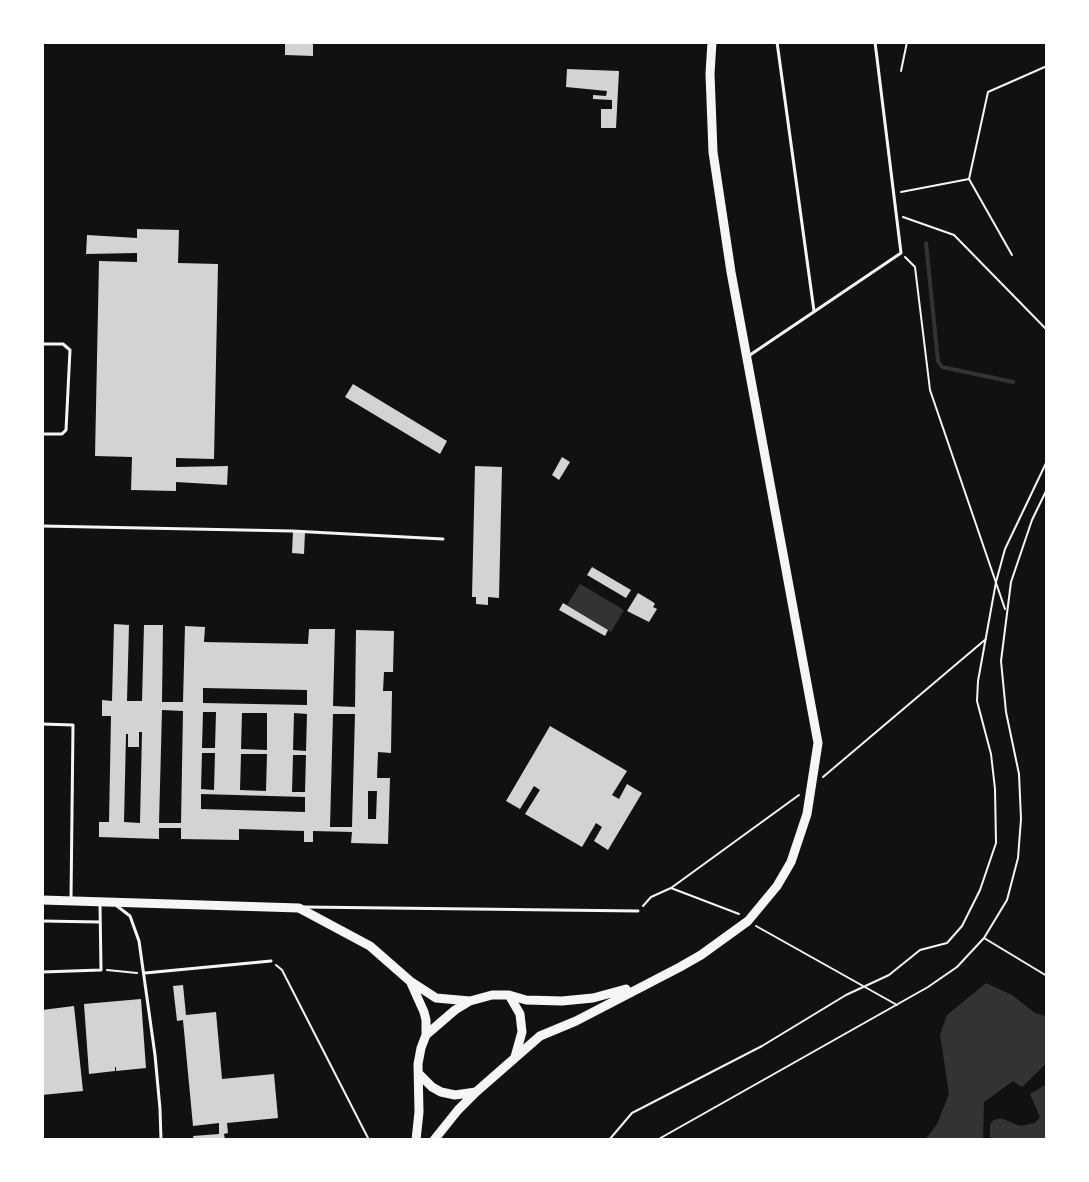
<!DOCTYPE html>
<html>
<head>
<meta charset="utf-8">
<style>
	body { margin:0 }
	#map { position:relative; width:1089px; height:1182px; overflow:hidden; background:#111; font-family:"Roboto Serif",serif }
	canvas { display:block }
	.frame { position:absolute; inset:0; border:44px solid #fff; pointer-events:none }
</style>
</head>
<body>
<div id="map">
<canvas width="1089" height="1182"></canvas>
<div class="frame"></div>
</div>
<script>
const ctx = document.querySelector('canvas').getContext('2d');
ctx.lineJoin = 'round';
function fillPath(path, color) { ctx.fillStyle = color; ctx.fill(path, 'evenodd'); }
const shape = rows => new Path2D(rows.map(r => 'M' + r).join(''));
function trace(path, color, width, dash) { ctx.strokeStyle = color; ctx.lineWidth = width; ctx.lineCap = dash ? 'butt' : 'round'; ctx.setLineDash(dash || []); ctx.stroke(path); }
const water = shape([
	[580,584,624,610,611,632,567,605],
	[986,983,1012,995,1035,1013,1047,1017,1047,1063,1022,1087,1013,1081,984,1102,983,1140,925,1140,937,1124,949,1094,940,1035,947,1015],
	[1047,1084,1047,1140,990,1140,990,1126,992,1121,997,1119,1003,1119,1020,1126,1035,1123,1040,1117,1030,1094]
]);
const stream = shape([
	[926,243,938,361,942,367,1013,382]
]);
const building = shape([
	[285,42,313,42,313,56,285,55],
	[567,69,619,71,616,128,601,128,601,109,612,109,612,100,593,99,593,95,606,96,607,91,566,87],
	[137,229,179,230,178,263,218,264,214,459,176,458,176,467,228,466,227,485,176,482,176,491,131,490,132,457,95,456,99,261,137,262,137,253,86,254,87,235,137,238],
	[353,384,447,441,440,454,345,397],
	[562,457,570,462,559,480,552,475],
	[475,466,502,467,499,598,488,597,488,605,476,604,476,597,472,597],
	[293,531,305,532,304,554,292,553],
	[592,567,631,590,626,598,587,575],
	[638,593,653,602,655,604,653,607,657,609,649,622,627,611],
	[563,603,608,630,605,636,559,610],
	[114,624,129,625,127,701,142,701,144,625,163,625,162,702,183,702,185,626,205,627,204,642,308,644,309,629,335,629,333,706,355,707,356,630,394,631,393,672,384,672,383,691,392,691,391,753,378,752,377,778,390,778,388,844,351,843,352,832,313,831,313,842,304,842,304,831,239,829,239,840,181,839,181,828,159,828,159,839,99,837,99,822,109,822,111,716,102,716,102,700,112,701],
	[203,688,307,690,307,705,203,703],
	[162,710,183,711,181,823,159,823],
	[203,712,216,712,215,748,202,748],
	[242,713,267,713,267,750,241,749],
	[294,713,307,714,306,751,293,750],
	[333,714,355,714,352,827,330,827],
	[139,732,142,732,140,823,124,822,126,734,128,734,128,747,139,747],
	[202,753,215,753,214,790,201,789],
	[241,754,267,754,266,791,240,790],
	[293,755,306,755,305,792,292,792],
	[368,791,377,791,376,819,368,819],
	[201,794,305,797,305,812,201,809],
	[550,726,627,771,612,795,619,799,627,784,642,793,608,850,594,841,602,827,596,823,582,847,525,814,540,790,534,786,520,809,506,801],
	[183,985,186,1015,216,1012,222,1079,274,1074,278,1118,227,1123,228,1133,224,1134,225,1140,194,1140,193,1136,219,1134,219,1123,193,1126,183,1020,177,1021,173,986],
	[141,999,146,1068,116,1071,116,1067,115,1067,115,1071,89,1074,84,1004],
	[74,1006,83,1091,42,1095,42,1010]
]);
const path = shape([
	[901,71,907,42],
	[901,192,969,179],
	[903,217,954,235,1047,330],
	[1012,255,969,179,988,92,1047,66],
	[905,257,915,267,930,390,1005,609],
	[823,777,986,639],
	[671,888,739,914],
	[643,906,651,897,671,888,799,795],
	[756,926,897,1005],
	[984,938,1047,976],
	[276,965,282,970,369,1140],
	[107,970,137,973],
	[609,1140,632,1113,762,1046,846,995,889,975,920,950,947,943,962,926,980,890,996,843,995,789,991,754,977,701,978,681,996,582,1005,549,1047,461],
	[657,1140,928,987,957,967,984,938,1007,900,1018,858,1021,819,1019,774,1006,712,1001,661,1011,582,1032,520,1047,489]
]);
const service = shape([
	[777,42,814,311],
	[42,344,63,344,70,350,66,430,62,434,42,434],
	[750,355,901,253,875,42],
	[42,526,292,531,443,539],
	[42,724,73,725,71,899],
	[117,906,130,916,139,941,155,1055,160,1109,161,1140],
	[304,907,638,911],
	[42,921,100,922],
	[42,972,101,970,100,904],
	[145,973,271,961]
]);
const secondary = shape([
	[42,900,299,908,370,946,410,981,436,998,470,1001],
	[411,983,424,1012,426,1020,426,1035],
	[509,995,520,1014,522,1032,515,1057],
	[419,1074,432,1087,441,1092,455,1095,476,1092],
	[416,1140,419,1112,418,1064,421,1048,426,1035,455,1010,470,1001,492,995,509,995,526,1000,562,1001,593,998,626,989],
	[434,1140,458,1110,476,1092,540,1036,576,1021,680,967,701,955,748,921,777,886,791,862,807,814,818,743,731,272,713,152,710,74,712,42]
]);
fillPath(water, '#333');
trace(stream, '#333', 4);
fillPath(building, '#d3d3d3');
trace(path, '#f5f5f5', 2);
trace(service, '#f5f5f5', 3);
trace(secondary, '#f5f5f5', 9);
</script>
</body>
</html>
